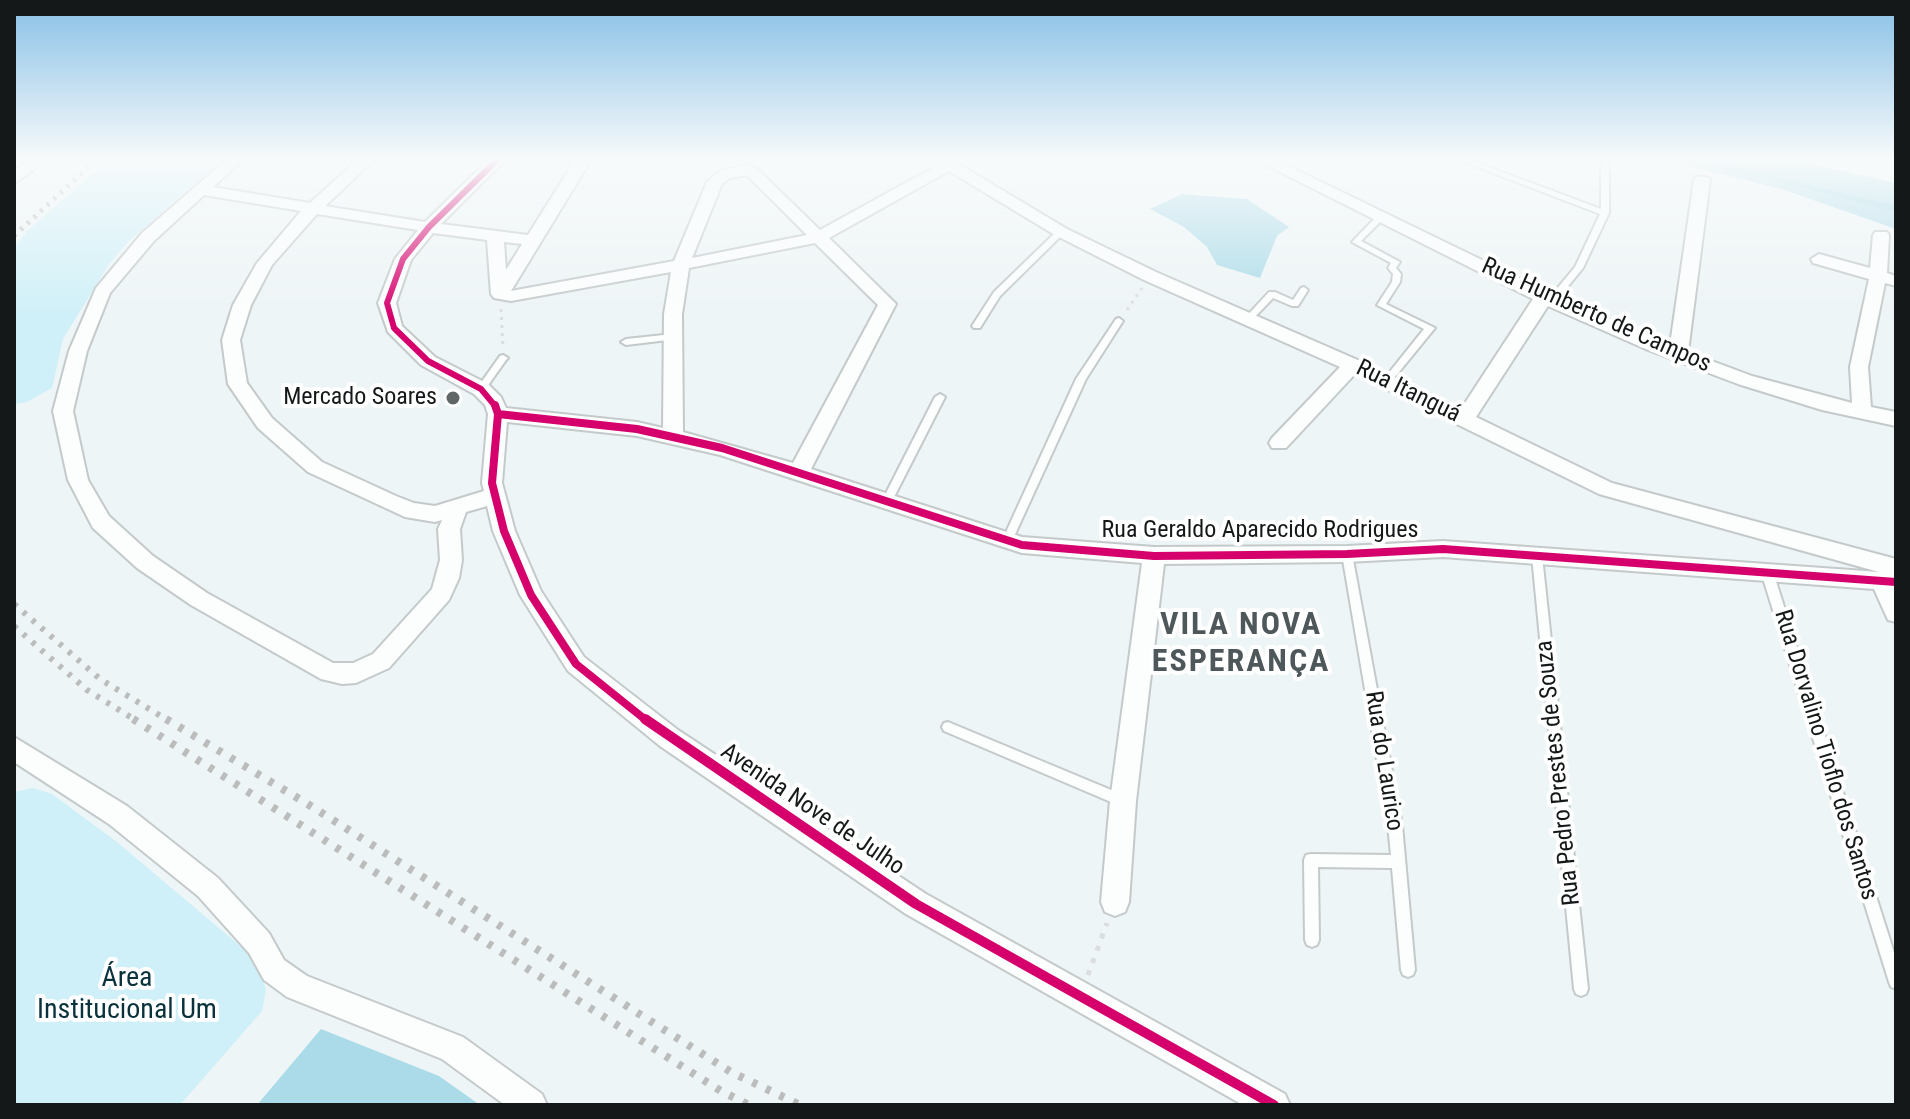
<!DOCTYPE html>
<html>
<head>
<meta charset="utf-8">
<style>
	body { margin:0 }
	#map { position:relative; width:1910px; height:1119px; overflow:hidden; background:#eef5f6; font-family:"Roboto Condensed",sans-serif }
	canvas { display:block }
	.frame { position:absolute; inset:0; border:16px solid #141819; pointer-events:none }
</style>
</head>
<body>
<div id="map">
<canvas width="1910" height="1119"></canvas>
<div class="frame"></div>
</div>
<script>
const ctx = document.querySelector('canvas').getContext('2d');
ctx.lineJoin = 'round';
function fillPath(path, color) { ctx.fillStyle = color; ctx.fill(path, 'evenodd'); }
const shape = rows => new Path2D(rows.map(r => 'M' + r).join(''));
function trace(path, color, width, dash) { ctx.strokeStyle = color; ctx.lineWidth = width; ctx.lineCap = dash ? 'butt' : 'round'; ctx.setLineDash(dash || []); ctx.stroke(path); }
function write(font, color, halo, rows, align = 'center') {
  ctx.font = font + ' "Roboto Condensed",sans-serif'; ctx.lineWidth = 8; ctx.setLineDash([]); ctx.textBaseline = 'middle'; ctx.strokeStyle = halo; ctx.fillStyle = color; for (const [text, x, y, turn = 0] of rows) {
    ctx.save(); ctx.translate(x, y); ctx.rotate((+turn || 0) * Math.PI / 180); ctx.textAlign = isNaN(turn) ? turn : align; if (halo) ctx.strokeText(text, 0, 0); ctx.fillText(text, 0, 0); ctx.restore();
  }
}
const green = shape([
	[108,160,221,160,128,242,109,264,63,339,52,388,27,402,14,404,14,248,27,231],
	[33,788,52,794,117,842,258,961,266,990,262,1011,180,1105,14,1105,14,792]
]);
const forest = shape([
	[1663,160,1796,160,1896,183,1896,229,1782,189],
	[1182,194,1247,199,1289,227,1277,236,1260,278,1217,265,1207,247,1184,227,1150,209],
	[321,1029,439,1076,480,1105,257,1105]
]);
const stream = shape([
	[1702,160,1896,209]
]);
const pathFar1 = shape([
	[501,309,503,348],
	[1127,310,1142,288]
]);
const path = shape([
	[1088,975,1107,923]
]);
const service = shape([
	[1459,160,1470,160,1601,209,1601,160,1609,160,1609,213,1583,268,1561,295,1548,302,1544,299,1555,291,1575,267,1600,214,1459,160],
	[1379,214,1382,214,1386,216,1361,241,1400,262,1396,268,1401,274,1400,282,1386,304,1435,328,1390,383,1387,384,1382,381,1384,379,1424,329,1377,305,1392,282,1393,274,1388,268,1391,263,1352,242,1379,214],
	[1058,230,1064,230,1065,232,1000,296,980,328,974,328,972,326,994,292,1058,230],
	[1304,287,1308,290,1298,306,1292,306,1273,298,1251,321,1245,321,1244,319,1269,292,1275,292,1293,300,1301,288,1304,287],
	[1119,318,1123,321,1086,379,1012,541,1007,545,1003,544,1002,541,1076,379,1116,319,1119,318],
	[673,334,678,337,676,339,626,345,621,342,626,339,673,334],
	[503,355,508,358,506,360,484,391,478,391,476,389,478,387,500,356,503,355],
	[940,394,945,397,891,503,890,506,882,506,881,503,935,397,940,394],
	[1347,550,1351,551,1352,554,1402,825,1415,970,1413,975,1408,977,1403,975,1401,970,1392,868,1318,867,1319,940,1317,945,1312,947,1307,945,1305,940,1304,860,1306,855,1311,854,1391,855,1388,825,1342,554,1343,551,1347,550],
	[1537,552,1541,553,1542,556,1588,989,1586,994,1581,996,1576,994,1574,989,1532,556,1533,553,1537,552],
	[1768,571,1772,572,1774,575,1896,959,1896,989,1891,987,1889,982,1762,575,1764,572,1768,571],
	[948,722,1128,797,1130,801,1128,805,1123,807,1118,805,944,731,942,727,944,723,948,722]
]);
const minor = shape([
	[28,160,46,160,14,184,14,171,28,160],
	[226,160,243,160,213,187,310,203,357,160,374,160,325,206,425,222,488,160,505,160,441,224,528,235,575,160,591,160,511,291,674,261,707,182,720,171,746,165,757,169,820,230,938,165,933,160,952,160,1067,229,1156,272,1360,361,1461,409,1533,299,1256,160,1276,160,1554,295,1670,345,1694,180,1696,177,1708,177,1710,180,1688,352,1752,376,1852,403,1850,367,1869,279,1813,263,1811,259,1819,254,1870,268,1873,235,1875,232,1887,232,1889,235,1887,273,1896,276,1896,286,1885,283,1868,367,1871,407,1896,412,1896,426,1822,410,1738,384,1648,350,1548,306,1476,417,1612,483,1896,559,1896,622,1888,620,1874,589,1443,557,1347,562,1164,564,1136,801,1129,902,1125,912,1115,916,1105,912,1101,902,1110,801,1142,563,1022,553,720,455,637,436,507,422,502,483,515,531,541,591,584,657,678,730,926,894,1285,1094,1290,1105,1243,1105,906,914,660,746,568,671,520,595,493,531,487,506,466,512,460,529,462,560,459,578,449,600,389,668,356,683,342,684,321,679,191,605,137,568,93,528,68,480,53,411,69,351,96,288,142,233,226,160],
	[949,171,1055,235,1144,280,1340,367,1272,438,1269,443,1272,448,1286,448,1355,374,1599,494,1879,572,1443,541,1347,546,1154,547,1022,537,811,469,896,304,829,238,949,171],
	[747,175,807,235,692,258,722,184,730,178,747,175],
	[204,195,301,211,257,263,233,305,222,340,228,384,258,428,308,472,405,517,435,522,442,520,438,529,440,560,432,589,373,654,353,663,333,663,207,593,153,556,109,516,88,480,73,411,87,351,110,293,154,241,204,195],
	[317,214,418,230,395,259,378,303,388,332,421,365,474,394,485,405,488,414,482,483,484,491,435,506,414,503,396,496,322,462,272,418,247,383,240,340,251,305,272,265,317,214],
	[433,233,487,240,491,294,494,298,511,301,671,272,664,314,663,428,637,422,506,408,501,397,488,384,435,357,402,326,396,303,411,260,433,233],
	[504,242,522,244,506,270,504,242],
	[815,243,878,305,793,463,683,432,682,314,689,268,815,243],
	[14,737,127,806,218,878,269,933,284,960,307,976,463,1037,542,1094,547,1105,505,1105,442,1059,287,997,264,980,249,953,198,896,109,824,14,762,14,737]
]);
const railFar2 = shape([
	[14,236,96,160]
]);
const railFar1 = shape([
	[14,604,100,679,169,721],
	[14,626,87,690,137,721]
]);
const rail = shape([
	[133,719,721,1091,749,1105],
	[166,719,306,803,731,1072,800,1105]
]);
const cyclewayFar2 = shape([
	[496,407,481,389,428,361,394,328,387,303,403,259,429,227,497,160]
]);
const cyclewayFar1 = shape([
	[495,405,498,414,492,483,504,531,531,595,576,664,647,721],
	[498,414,637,429,722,448,1022,545,1154,556,1347,554,1443,549,1896,582]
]);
const cycleway = shape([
	[645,719,916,904,1274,1105]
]);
const markers = [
	[453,398,8,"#606566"]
];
const streetNames = [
	["Rua Humberto de Campos",1596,316,24],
	["Rua Itanguá",1408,392,26],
	["Rua Geraldo Aparecido Rodrigues",1260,531],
	["Rua Dorvalino Tioflo dos Santos",1825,755,73],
	["Rua do Laurico",1383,761,81],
	["Rua Pedro Prestes de Souza",1559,773,-96],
	["Avenida Nove de Julho",812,810,34]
];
const poiNames = [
	["Mercado Soares",437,398]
];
const nearParknames = [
	["Área",127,979],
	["Institucional Um",127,1011]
];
const districtNames = [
	["VILA NOVA",1241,626],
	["ESPERANÇA",1241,663]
];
fillPath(green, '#cff0f8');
fillPath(forest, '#abdbe8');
trace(stream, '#99d3e3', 5);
trace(service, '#c4c9ca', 4);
trace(minor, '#c4c9ca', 4);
trace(pathFar1, '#dbdede', 3, [3, 5]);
trace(path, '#dbdede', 5, [5, 8]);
fillPath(service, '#fcfefe');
fillPath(minor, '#fcfefe');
trace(railFar2, '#bbbcbc', 5, [3, 6]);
trace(railFar1, '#bbbcbc', 6, [4, 8]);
trace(rail, '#bbbcbc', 8, [5, 10]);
trace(cyclewayFar2, '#d6006c', 6);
trace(cyclewayFar1, '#d6006c', 8);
trace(cycleway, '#d6006c', 10);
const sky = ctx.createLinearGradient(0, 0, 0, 317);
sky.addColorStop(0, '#88c0e6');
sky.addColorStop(0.5, '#f7fafb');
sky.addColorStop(1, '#f7fafb00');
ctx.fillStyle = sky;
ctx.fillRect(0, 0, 1910, 317);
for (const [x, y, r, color] of markers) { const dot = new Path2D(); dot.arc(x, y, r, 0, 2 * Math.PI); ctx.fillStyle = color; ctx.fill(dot); trace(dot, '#fff', 3); }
write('24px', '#141819', '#fff', streetNames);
write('24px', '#141819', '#fff', poiNames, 'right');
write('28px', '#09323c', '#fff', nearParknames);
ctx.letterSpacing = '2px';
write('bold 32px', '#4e585b', '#fff', districtNames);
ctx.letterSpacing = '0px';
</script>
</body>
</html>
